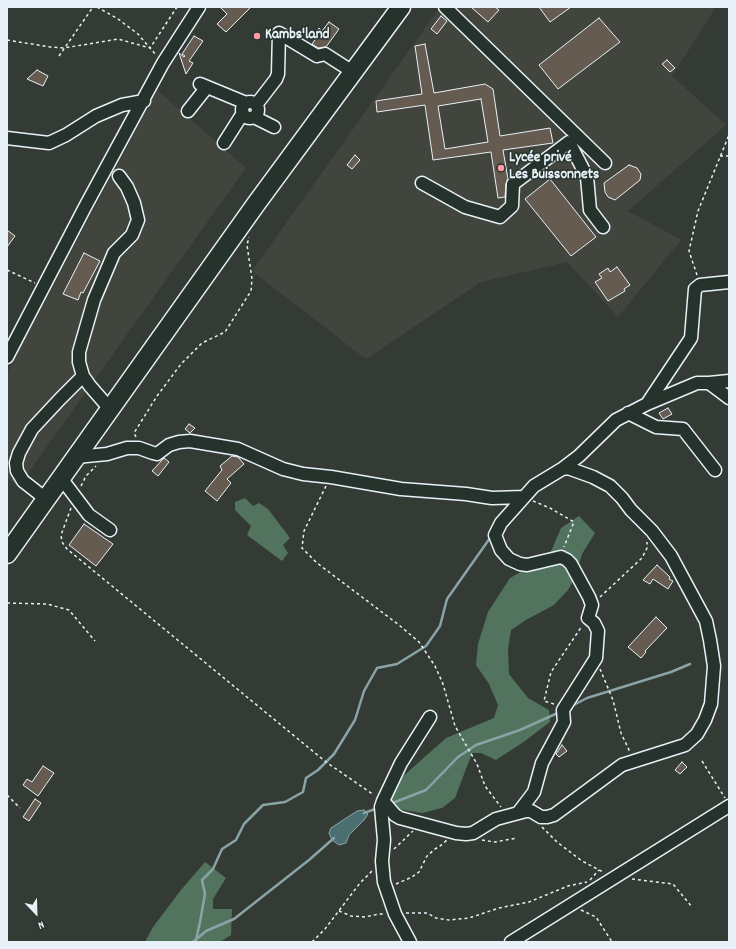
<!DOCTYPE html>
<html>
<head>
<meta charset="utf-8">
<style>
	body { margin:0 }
	#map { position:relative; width:736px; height:949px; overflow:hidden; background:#333b34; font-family:Dekko,sans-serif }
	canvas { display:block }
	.frame { position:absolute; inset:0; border:8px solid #e8f1f8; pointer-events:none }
	.north { position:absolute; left:16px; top:893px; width:40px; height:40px; -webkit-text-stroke:3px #26332d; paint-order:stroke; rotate:157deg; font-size:11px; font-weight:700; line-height:16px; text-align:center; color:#e8f1f8 }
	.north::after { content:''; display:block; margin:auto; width:14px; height:18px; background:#e8f1f8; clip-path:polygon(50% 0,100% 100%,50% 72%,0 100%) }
</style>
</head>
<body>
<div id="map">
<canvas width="736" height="949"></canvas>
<div class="frame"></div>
<div class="north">N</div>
</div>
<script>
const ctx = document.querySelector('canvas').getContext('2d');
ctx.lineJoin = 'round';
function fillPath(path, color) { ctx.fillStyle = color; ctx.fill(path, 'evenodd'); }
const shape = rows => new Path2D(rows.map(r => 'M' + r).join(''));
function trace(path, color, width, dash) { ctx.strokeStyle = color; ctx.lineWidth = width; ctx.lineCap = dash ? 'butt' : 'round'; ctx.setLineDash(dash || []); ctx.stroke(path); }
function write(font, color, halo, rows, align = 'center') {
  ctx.font = font + ' Dekko,sans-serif'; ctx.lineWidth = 3; ctx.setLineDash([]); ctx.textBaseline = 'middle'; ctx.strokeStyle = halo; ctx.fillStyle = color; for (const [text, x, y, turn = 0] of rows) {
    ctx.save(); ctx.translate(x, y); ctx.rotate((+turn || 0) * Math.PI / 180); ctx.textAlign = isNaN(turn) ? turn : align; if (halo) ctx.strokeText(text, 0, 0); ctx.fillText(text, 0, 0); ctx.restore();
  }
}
const built = shape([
	[440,7,716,7,672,76,726,125,628,211,681,240,618,317,567,262,481,282,366,359,252,271],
	[157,90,246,168,18,487,7,478,7,373]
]);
const green = shape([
	[245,498,253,506,259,503,268,509,290,538,283,545,288,553,282,561,247,535,251,526,235,510,235,502],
	[579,516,595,533,582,554,575,578,568,590,554,605,526,620,511,630,508,649,509,674,528,698,549,710,550,722,525,741,496,760,481,753,472,753,455,798,442,808,422,813,397,809,389,796,400,779,446,738,494,718,498,705,489,684,476,665,478,644,488,612,510,578,549,556,561,528],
	[205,862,226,878,213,899,213,909,232,909,231,935,220,942,145,942,153,927,181,890]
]);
const water = shape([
	[364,810,368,814,364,820,349,835,346,843,339,845,332,840,329,833,331,828,357,811,364,810]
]);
const stream = shape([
	[570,707,587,698,671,672,690,664],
	[390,804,426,790,458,757,476,745,520,730,560,712],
	[364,813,378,808],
	[196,940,200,922,205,894,202,880,213,869,222,849,236,840,244,824,263,805,285,802,303,792,306,778,318,770,334,754,355,720,364,691,377,668,397,664,426,646,440,626,447,599,490,538],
	[193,942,206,931,234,919,309,860,334,838]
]);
const building = shape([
	[220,7,251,7,226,32,217,24,227,14,220,7],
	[471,7,495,7,499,10,488,22,471,7],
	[539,7,571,7,550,22,539,7],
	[441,16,447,21,437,34,431,29,441,16],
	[599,18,620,42,558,89,539,65,599,18],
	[329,22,339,29,326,47,318,48,312,44,317,37,314,35,319,28,322,31,329,22],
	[194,36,203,41,189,61,193,63,186,74,179,53,184,57,185,56,182,54,194,36],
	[425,44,434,93,485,84,493,89,500,136,550,128,553,143,503,150,508,179,506,184,505,197,498,198,491,152,433,160,425,105,377,112,376,101,422,94,415,46,425,44],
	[481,99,488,142,445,149,438,106,481,99],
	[667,60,675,68,670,72,662,64,667,60],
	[37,70,48,76,43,86,27,79,37,70],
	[355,155,360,160,352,169,347,165,355,155],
	[629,165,637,168,641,174,640,180,615,200,608,197,605,192,604,183,629,165],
	[550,179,596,237,571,256,525,199,550,179],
	[7,230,15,236,7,247,7,230],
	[84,253,100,261,83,293,81,292,78,300,63,294,84,253],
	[617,267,630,285,624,289,625,291,608,301,595,282,602,278,599,274,608,268,610,272,617,267],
	[668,408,672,414,663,419,659,413,668,408],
	[189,424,195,428,190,433,185,429,189,424],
	[232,456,238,457,244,464,227,479,231,483,217,501,205,491,222,470,220,466,232,456],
	[164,458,169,462,158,476,152,471,164,458],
	[84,524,113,544,96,566,69,545,84,524],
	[657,565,670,577,669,579,673,581,668,589,653,579,650,584,643,580,657,565],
	[656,617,667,628,645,651,646,652,641,658,628,647,656,617],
	[562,745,567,751,559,757,556,754,562,745],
	[682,762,687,767,680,774,675,770,682,762],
	[43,766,54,773,38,796,23,785,27,779,32,782,43,766],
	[35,799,41,803,29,821,23,817,35,799]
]);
const path = shape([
	[97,7,118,19,138,34,156,55],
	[7,40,50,47,64,48,118,39,150,48,177,7],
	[59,56,93,7],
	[720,156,729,156],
	[7,270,35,283],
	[697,275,689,251,698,211,729,135],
	[136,437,134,433,157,396,181,364,202,343,225,332,251,291,252,279,247,245,249,237],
	[81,486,86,476,96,466],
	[326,486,304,531,302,548,317,563,399,625,419,642,435,666,443,684,455,726,477,764,485,786,501,807],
	[533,501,550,508,574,522,564,547],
	[71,508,61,535,62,542,67,549,326,762,374,795],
	[600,597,642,558,647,548,647,542],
	[7,603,47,604,69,610,95,641],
	[600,669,613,700,621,733,630,752],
	[554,704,544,701,551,672,582,626],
	[702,761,725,798],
	[7,795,20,808],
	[542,827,557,842,582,861,603,872],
	[482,840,495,842,517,838],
	[394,849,413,831],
	[632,879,673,884,692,907],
	[590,880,599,870],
	[396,884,412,877,419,872,427,856,435,849,440,846,447,840],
	[581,910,596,917,612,942],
	[339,911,351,916,365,917,379,914,384,914],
	[406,913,427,913,436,918,449,920,469,918,499,908,529,902,568,886,587,882],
	[312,942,325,929,360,883,373,870]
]);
const minor = shape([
	[445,7,605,163],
	[200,84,246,103],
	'242 110a8 8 0 1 1 16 0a8 8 0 1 1-16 0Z',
	[256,105,276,79,278,74,279,33,317,56,325,54,353,72],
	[188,111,207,87],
	[254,117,274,127],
	[7,138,49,143,66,135,96,116,122,105,144,101],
	[224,143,243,113],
	[422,183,465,207,500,217,512,206,513,184,569,142,587,177,590,210,603,227],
	[7,357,85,207,163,63,199,7],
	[709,383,729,381],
	[647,404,691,338,695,289,700,285,729,282],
	[110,409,90,386,83,376,79,362,79,352,94,300,114,253,132,235,138,220,134,203,127,187,119,176],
	[628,413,656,427,683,429,715,470],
	[76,457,107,454,127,448,139,448,153,453,157,454,169,445,179,442,190,441,238,449,283,469,303,474,331,477,401,489,466,494,492,498,524,497],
	[61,478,89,515,110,530],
	[46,499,23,481,17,471,16,463,19,453,32,429,60,399,83,376],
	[383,801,395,815,400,818,456,833,466,834,473,833,496,819,526,811,531,811,541,817,547,817,554,815,622,765,685,745,697,734,705,720,711,704,714,666,710,640,706,621,671,556,652,531,631,510,622,498,610,486,593,477,568,468,562,469],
	[518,813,534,792,542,763,564,722,563,710,596,658,598,631,594,623,588,618,592,605,589,597,571,564,567,560,561,557,527,565,520,564,509,559,501,550,495,535,501,523,534,486,562,469,579,456,616,420,647,404,697,383,709,383,729,398],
	[410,942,395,914,384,882,382,861,384,840,381,807,383,801,401,763,430,717],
	[511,942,729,806]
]);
const highway = shape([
	[7,554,256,204,401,7]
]);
const markers = [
	[257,36,4,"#ff9aa2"],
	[501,168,4,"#ff9aa2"]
];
const poiNames = [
	["Kambs'land",265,36],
	["Lycée privé",509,159],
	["Les Buissonnets",509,176]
];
fillPath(built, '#42453d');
fillPath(green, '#52745e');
fillPath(water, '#4b6f71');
trace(water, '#8aa3a7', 1);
trace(stream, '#8aa3a7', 2.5);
fillPath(building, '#655b51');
trace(building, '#e8f1f8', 1);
trace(minor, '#e8f1f8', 15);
trace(highway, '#e8f1f8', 21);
trace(path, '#e8f1f8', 1.5, [3, 3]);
trace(minor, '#26332d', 12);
trace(highway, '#26332d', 18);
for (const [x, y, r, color] of markers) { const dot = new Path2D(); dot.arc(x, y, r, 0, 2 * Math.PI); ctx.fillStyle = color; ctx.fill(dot); trace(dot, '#26332d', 1.5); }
write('bold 15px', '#e8f1f8', '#26332d', poiNames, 'left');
</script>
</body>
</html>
